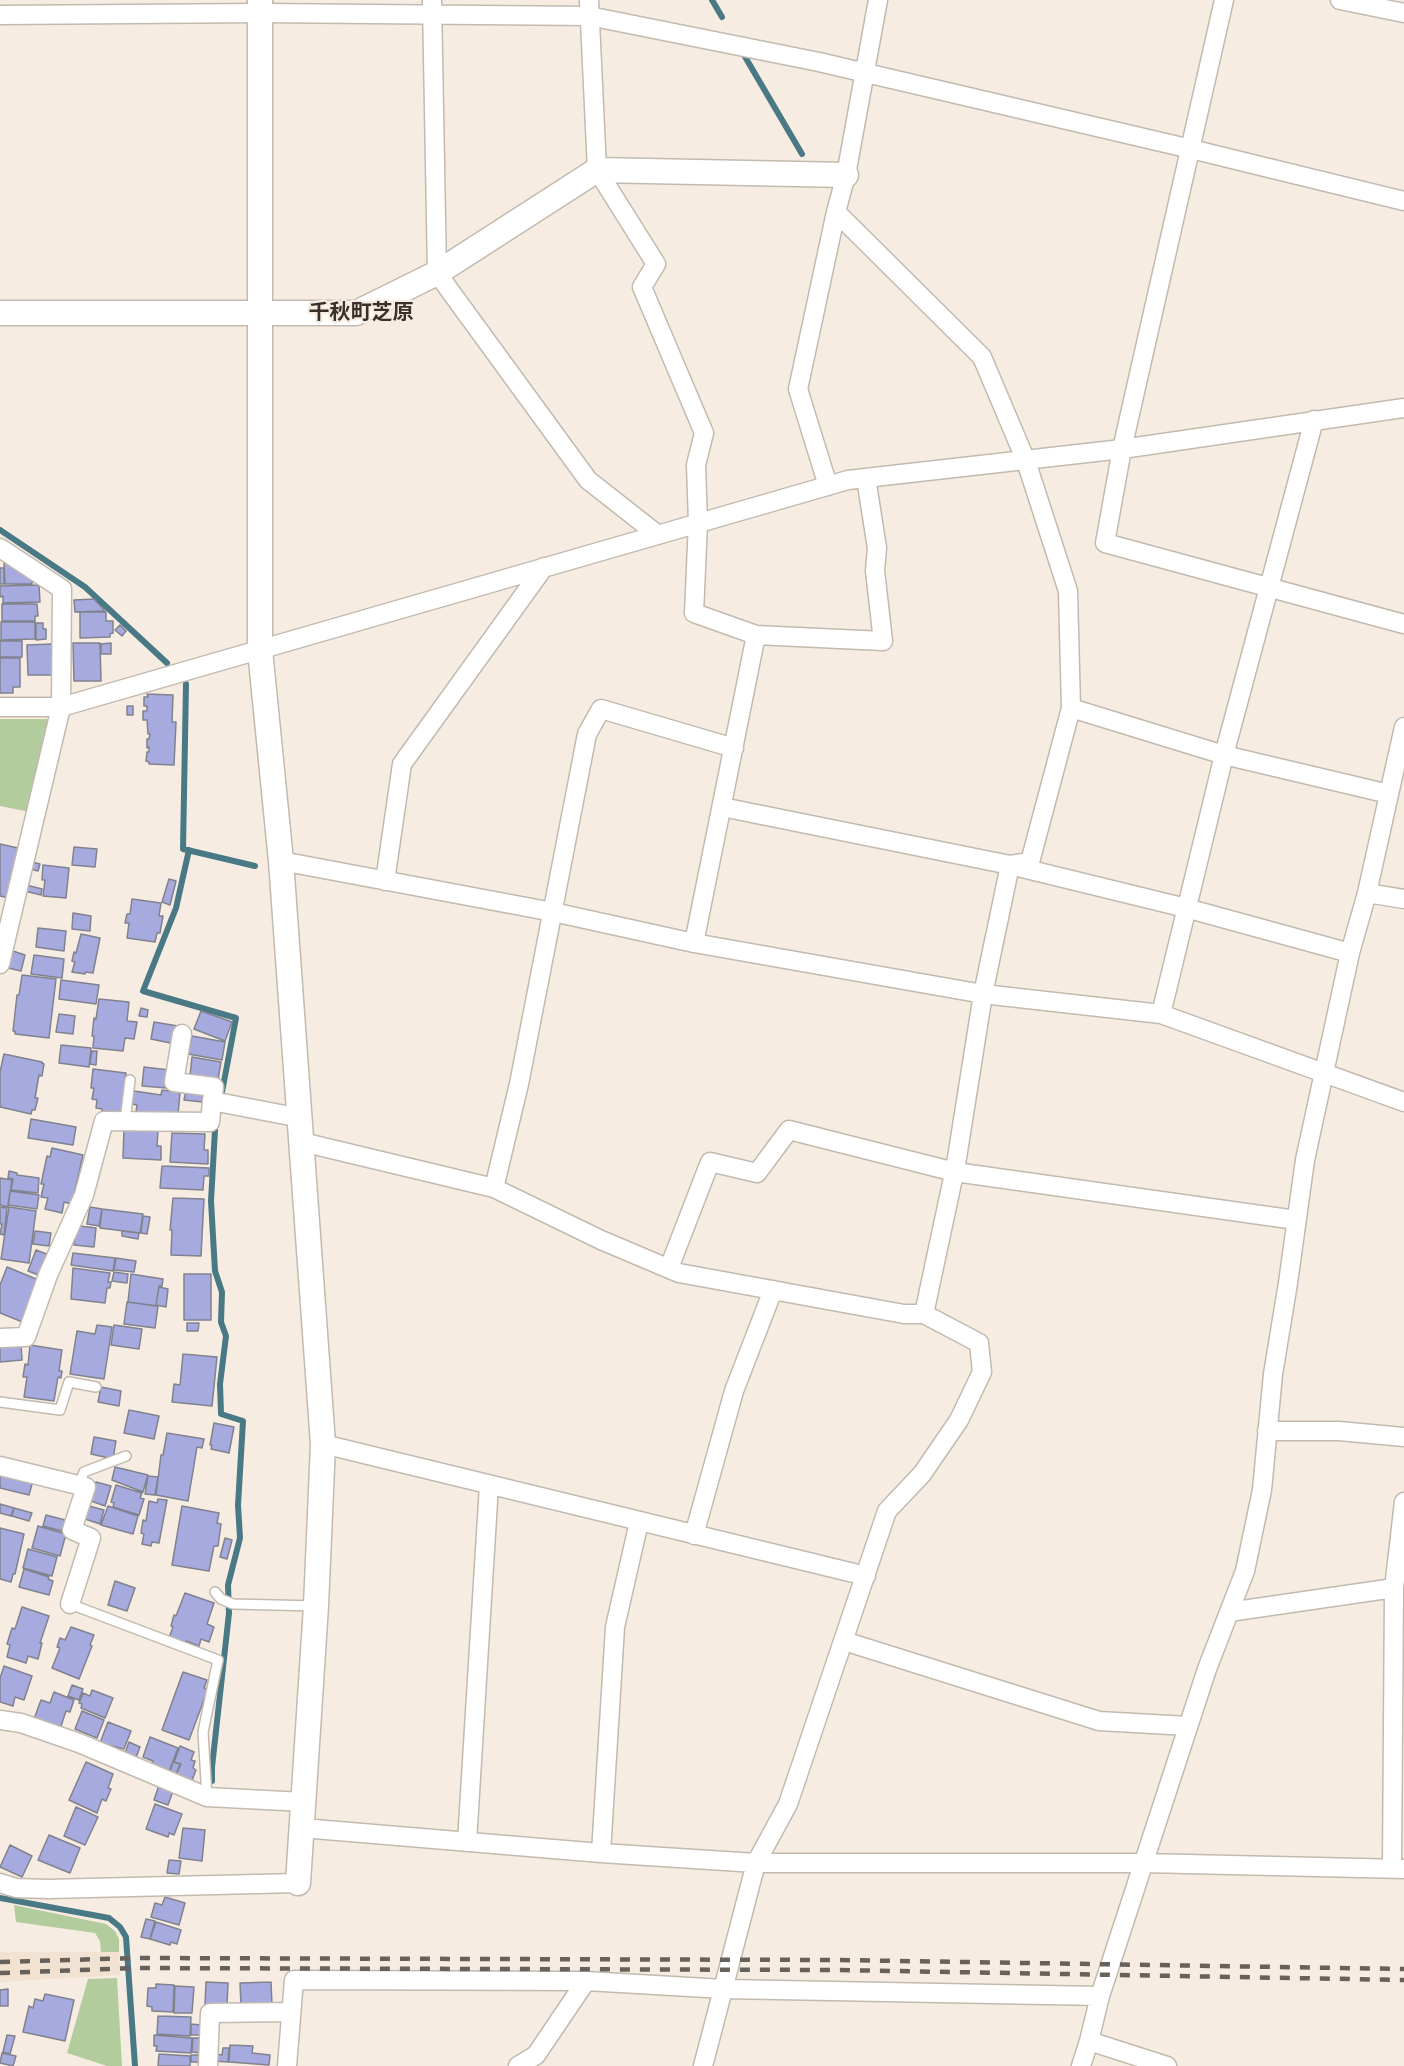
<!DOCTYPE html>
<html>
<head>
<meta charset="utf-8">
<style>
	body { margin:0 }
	canvas { display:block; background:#f7ece2 }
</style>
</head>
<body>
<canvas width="1404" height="2066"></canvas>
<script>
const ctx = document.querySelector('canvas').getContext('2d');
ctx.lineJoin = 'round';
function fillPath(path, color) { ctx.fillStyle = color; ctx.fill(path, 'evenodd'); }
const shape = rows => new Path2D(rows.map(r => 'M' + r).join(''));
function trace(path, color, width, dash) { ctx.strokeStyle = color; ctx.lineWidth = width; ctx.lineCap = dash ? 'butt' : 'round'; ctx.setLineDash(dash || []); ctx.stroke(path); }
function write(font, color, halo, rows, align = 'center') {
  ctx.font = font + ' "Varela Round","Noto Sans JP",sans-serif'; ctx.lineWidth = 4.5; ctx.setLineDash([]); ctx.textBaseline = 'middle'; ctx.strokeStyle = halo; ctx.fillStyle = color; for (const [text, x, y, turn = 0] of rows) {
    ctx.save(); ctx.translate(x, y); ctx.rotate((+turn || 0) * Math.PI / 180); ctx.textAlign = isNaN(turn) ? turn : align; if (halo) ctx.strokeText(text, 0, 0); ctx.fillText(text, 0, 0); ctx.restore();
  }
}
const built = shape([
	[0,1952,119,1952,120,1975,0,1982]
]);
const green = shape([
	[0,719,47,719,51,726,30,812,0,806],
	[14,1905,106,1924,115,1931,119,1939,119,1952,101,1952,100,1941,95,1933,16,1922],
	[117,1978,122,2066,107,2066,67,2053,88,1979]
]);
const stream = shape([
	[712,0,722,17],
	[744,55,802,154],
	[0,530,85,587,167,663],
	[186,684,183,849,255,866],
	[189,850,176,908,143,991,236,1018,222,1092],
	[212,1781,212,1767,229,1613,228,1585,240,1538,238,1505,243,1421,221,1414,220,1384,226,1336,221,1322,222,1292,215,1271,211,1201,215,1130],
	[0,1898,109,1918,120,1927,126,1937,135,2066]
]);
const building = shape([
	[4,563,23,563,32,572,32,584,5,584,4,563],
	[0,568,4,568,4,584,0,584,0,568],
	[39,585,40,602,3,603,3,596,0,597,0,586,39,585],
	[94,599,105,611,75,612,74,600,94,599],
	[2,604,37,604,38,616,35,616,35,621,2,621,2,604],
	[80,612,106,612,106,621,113,621,113,633,110,634,110,637,80,638,80,612],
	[1,622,35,622,35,639,1,640,1,622],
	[36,623,43,623,43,629,46,629,46,639,36,640,36,623],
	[120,625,126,631,122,636,115,630,120,625],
	[0,641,22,641,22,657,0,657,0,641],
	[73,643,100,643,101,681,74,681,73,643],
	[111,643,111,654,101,654,101,644,111,643],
	[52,644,53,675,28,675,27,645,52,644],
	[0,658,20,658,20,687,13,687,13,693,0,693,0,658],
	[147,694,173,695,172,722,176,722,174,765,149,764,149,762,146,761,147,752,149,752,149,747,147,748,147,739,149,739,150,734,148,734,147,720,143,720,143,711,147,711,147,706,144,706,144,697,148,697,147,694],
	[127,706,133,706,133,715,127,715,127,706],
	[0,844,18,848,8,898,0,896,0,844],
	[74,847,97,849,95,867,72,865,74,847],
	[32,862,40,864,38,871,30,869,32,862],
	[43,865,69,868,66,898,43,896,45,880,42,880,43,865],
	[169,879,176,881,170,905,162,902,169,879],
	[26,885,42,889,41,895,25,891,26,885],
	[132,899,161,903,159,916,163,916,160,933,157,933,155,942,127,938,129,923,125,923,127,914,130,914,132,899],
	[73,913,91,916,90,931,72,929,73,913],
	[38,928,66,931,64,951,36,947,38,928],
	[81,934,100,938,93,973,86,972,85,974,72,972,75,962,72,961,74,952,76,953,81,934],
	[13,951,25,955,21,971,8,968,13,951],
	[34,955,64,959,62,978,31,974,34,955],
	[22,975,56,979,49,1038,15,1034,15,1031,13,1031,17,995,19,995,22,975],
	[61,980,99,985,96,1004,59,999,61,980],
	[99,999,129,1002,127,1021,137,1022,134,1039,125,1038,123,1051,93,1048,94,1036,92,1036,94,1018,96,1019,99,999],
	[141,1008,148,1010,147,1017,139,1016,141,1008],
	[201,1011,232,1022,225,1041,194,1029,201,1011],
	[59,1014,75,1016,73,1034,56,1032,59,1014],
	[154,1022,178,1026,175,1044,151,1039,154,1022],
	[192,1036,225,1042,222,1060,188,1054,192,1036],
	[61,1045,91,1048,89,1067,59,1063,61,1045],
	[92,1051,97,1051,96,1065,90,1064,92,1051],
	[4,1054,42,1062,42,1063,44,1064,42,1076,39,1075,35,1098,38,1098,35,1110,32,1110,31,1114,0,1107,0,1072,4,1054],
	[192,1057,221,1062,218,1080,190,1075,192,1057],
	[144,1067,169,1070,167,1088,142,1086,144,1067],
	[93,1069,126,1073,121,1114,102,1111,102,1109,96,1108,97,1100,92,1099,94,1088,91,1088,93,1069],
	[162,1090,180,1092,178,1115,136,1112,137,1105,132,1104,134,1091,161,1095,162,1090],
	[186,1090,203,1092,202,1102,184,1100,186,1090],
	[31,1119,76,1127,73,1145,28,1138,31,1119],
	[124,1129,158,1130,157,1146,161,1146,161,1160,123,1158,124,1129],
	[172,1133,205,1134,204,1150,208,1150,208,1164,170,1162,172,1133],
	[52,1148,83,1155,72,1204,64,1202,62,1213,45,1209,48,1198,41,1197,44,1184,41,1184,47,1156,50,1157,52,1148],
	[162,1166,209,1168,209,1176,204,1176,203,1190,160,1188,162,1166],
	[9,1171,17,1173,17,1175,39,1178,38,1193,11,1190,13,1179,8,1178,9,1171],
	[0,1178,12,1180,8,1207,0,1205,0,1178],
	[10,1191,39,1195,37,1209,8,1205,10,1191],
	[173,1198,204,1199,201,1256,171,1255,172,1230,170,1230,173,1198],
	[0,1207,7,1208,4,1235,0,1234,2,1224,0,1224,0,1207],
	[9,1207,36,1211,29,1263,1,1259,9,1207],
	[90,1207,102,1209,99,1226,87,1224,90,1207],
	[102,1209,143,1214,140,1233,100,1228,102,1209],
	[143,1216,150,1217,147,1234,141,1233,143,1216],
	[80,1226,96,1228,94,1247,74,1245,76,1232,80,1226],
	[35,1231,51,1233,49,1246,33,1244,35,1231],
	[122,1231,139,1233,138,1239,122,1236,122,1231],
	[36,1250,49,1255,41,1276,28,1271,36,1250],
	[73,1253,115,1258,113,1271,71,1265,73,1253],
	[116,1258,136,1261,134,1272,114,1270,116,1258],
	[7,1267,41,1281,25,1323,0,1313,0,1285,7,1267],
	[73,1268,110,1273,108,1282,111,1282,110,1288,107,1288,105,1303,71,1299,73,1268],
	[114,1272,128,1274,127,1283,112,1281,114,1272],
	[131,1274,163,1279,162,1286,159,1286,156,1306,128,1302,131,1274],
	[184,1274,211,1274,211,1320,184,1320,184,1274],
	[159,1287,168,1289,166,1307,156,1305,159,1287],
	[127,1302,158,1306,155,1328,124,1324,127,1302],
	[187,1323,199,1323,198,1331,187,1331,187,1323],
	[97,1325,112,1327,104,1379,70,1374,77,1331,95,1334,97,1325],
	[114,1325,142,1329,139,1349,111,1345,114,1325],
	[21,1344,22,1360,0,1362,0,1345,21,1344],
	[30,1345,62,1350,59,1371,62,1371,61,1378,58,1377,54,1401,24,1397,27,1377,23,1377,25,1364,28,1365,30,1345],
	[183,1354,217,1357,212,1406,172,1402,174,1384,180,1385,183,1354],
	[101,1387,121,1391,119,1406,98,1402,101,1387],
	[129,1410,159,1416,154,1439,124,1433,129,1410],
	[214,1423,234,1427,229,1453,211,1449,212,1445,210,1445,214,1423],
	[167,1433,204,1439,202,1448,197,1447,188,1501,156,1495,161,1455,163,1455,167,1433],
	[94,1437,116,1441,113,1459,91,1454,94,1437],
	[115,1467,148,1475,143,1492,112,1480,115,1467],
	[0,1469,34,1477,29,1495,0,1488,0,1469],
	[148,1476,158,1477,155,1495,145,1494,148,1476],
	[96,1482,111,1486,105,1506,91,1501,96,1482],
	[116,1485,142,1493,140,1498,144,1499,139,1515,113,1507,114,1503,111,1502,116,1485],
	[158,1499,167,1500,159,1543,152,1542,151,1546,142,1544,144,1534,141,1533,143,1520,146,1521,149,1501,157,1503,158,1499],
	[0,1504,14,1508,11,1516,0,1513,0,1504],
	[89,1506,104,1510,100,1524,85,1519,89,1506],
	[108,1506,138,1516,133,1534,101,1525,108,1506],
	[182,1506,219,1513,217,1523,221,1524,218,1546,214,1546,209,1571,172,1565,182,1506],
	[14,1508,32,1513,29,1521,12,1516,14,1508],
	[46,1515,65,1520,62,1531,43,1526,46,1515],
	[38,1526,66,1534,60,1556,32,1548,38,1526],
	[0,1528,24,1534,15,1574,13,1574,11,1582,0,1579,0,1528],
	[225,1538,232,1540,227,1559,220,1557,225,1538],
	[28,1549,57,1557,52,1576,23,1568,28,1549],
	[24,1569,49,1577,48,1579,53,1581,49,1595,19,1587,24,1569],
	[115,1581,135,1588,127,1611,108,1605,115,1581],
	[185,1593,214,1603,207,1624,214,1627,209,1642,201,1639,199,1646,186,1641,185,1644,169,1638,173,1627,171,1626,174,1615,176,1616,185,1593],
	[22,1607,49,1616,40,1643,42,1643,38,1659,28,1656,26,1663,7,1657,10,1645,7,1644,12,1628,15,1629,22,1607],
	[71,1627,94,1635,90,1645,92,1646,79,1679,52,1668,60,1648,57,1647,60,1638,65,1640,71,1627],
	[4,1666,32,1676,24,1700,15,1697,13,1706,0,1702,0,1678,4,1666],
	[183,1672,207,1680,204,1688,208,1689,189,1740,162,1730,183,1672],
	[72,1685,83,1689,79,1700,68,1696,72,1685],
	[92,1690,113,1698,105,1718,81,1708,82,1704,79,1703,83,1693,90,1696,92,1690],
	[54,1692,74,1700,70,1712,66,1711,60,1729,34,1719,41,1700,50,1703,54,1692],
	[82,1711,104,1720,97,1738,75,1729,82,1711],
	[108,1722,131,1731,124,1749,100,1743,108,1722],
	[150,1737,178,1748,169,1772,151,1765,153,1761,143,1757,150,1737],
	[129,1742,140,1747,135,1760,124,1756,129,1742],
	[180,1746,194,1752,191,1760,195,1761,193,1768,196,1770,191,1783,175,1777,181,1764,174,1762,180,1746],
	[86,1762,113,1774,108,1788,111,1789,106,1801,102,1799,97,1813,69,1800,86,1762],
	[173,1762,180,1764,176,1774,170,1772,173,1762],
	[159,1785,173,1791,168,1805,154,1800,159,1785],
	[155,1804,182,1814,174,1835,169,1833,168,1837,146,1829,155,1804],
	[76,1807,98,1817,85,1845,64,1836,76,1807],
	[183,1828,205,1830,202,1861,179,1858,183,1828],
	[49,1835,80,1848,70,1873,38,1860,49,1835],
	[10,1845,32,1856,22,1877,0,1867,10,1845],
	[169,1860,181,1861,179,1874,167,1873,169,1860],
	[165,1897,185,1903,179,1925,151,1917,155,1903,162,1905,165,1897],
	[146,1919,155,1921,150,1939,141,1937,146,1919],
	[156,1922,181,1930,177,1944,171,1942,170,1945,150,1939,156,1922],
	[206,1982,228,1983,227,2006,205,2005,206,1982],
	[271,1982,272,2005,241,2006,240,1983,271,1982],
	[156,1984,174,1985,173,2012,152,2011,152,2007,147,2006,148,1988,156,1988,156,1984],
	[175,1986,194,1987,192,2013,174,2013,175,1986],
	[8,1989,8,2006,0,2006,0,1990,8,1989],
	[45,1994,74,2000,65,2041,23,2032,29,2006,33,2008,35,1999,43,2001,45,1994],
	[158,2016,191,2017,190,2036,157,2034,158,2016],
	[191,2024,201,2025,201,2035,191,2035,191,2024],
	[7,2035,15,2036,10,2054,3,2052,7,2035],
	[154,2035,192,2038,191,2053,156,2051,157,2046,154,2046,154,2035],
	[193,2038,201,2038,200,2053,192,2052,193,2038],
	[230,2045,253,2046,252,2053,270,2055,269,2065,229,2062,230,2045],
	[223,2048,229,2048,228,2062,214,2061,215,2054,222,2055,223,2048],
	[2,2053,16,2056,13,2066,0,2063,2,2053],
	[159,2054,190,2056,190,2066,158,2066,159,2054],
	[191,2055,199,2055,199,2062,191,2062,191,2055]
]);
const lane = shape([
	[125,1121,130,1080],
	[0,1402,60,1410,69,1382,96,1387],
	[79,1485,84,1472,126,1456],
	[215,1592,221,1599,233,1604,316,1606],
	[70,1604,218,1660,203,1732,207,1797]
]);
const street = shape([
	[432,0,437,273,588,480,658,535],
	[589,0,597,170,656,264,642,287,704,433,696,465,698,523,694,613,756,635,883,641,875,571,877,548,866,478],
	[1224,0,1122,449,1105,543,1404,624],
	[1340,0,1404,13],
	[0,15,261,13,589,16,819,62,1191,149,1404,201],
	[828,486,798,389,836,212,846,175,878,0],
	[0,548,62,589,61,707,0,964],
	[0,707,61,707,848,480,1122,449,1404,408],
	[1071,708,1224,755,1389,794],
	[722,807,1010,865,1186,908,1350,953],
	[281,861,553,912,694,943,983,994,1161,1014,1404,1102],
	[385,881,402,764,544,567],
	[1367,893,1404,899],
	[694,943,756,635],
	[1161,1014,1224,755,1314,420],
	[182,1034,174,1082,214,1087,212,1101],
	[302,1142,494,1188,601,1240,679,1273,904,1314,924,1314,956,1164,983,994,1010,865,1030,862,1071,708,1068,591,1026,461,982,357,836,212],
	[494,1188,519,1084,587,734,601,709,734,748],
	[669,1268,710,1162,757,1173,789,1130,955,1172,1296,1220],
	[0,1338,26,1337,48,1275,84,1195,104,1121,210,1122,212,1101,301,1118],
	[1267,1431,1339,1431,1404,1437],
	[323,1444,866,1576],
	[0,1466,86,1487,72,1530,91,1538,70,1604],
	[694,1535,734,1391,773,1290],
	[1229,1612,1394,1588],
	[844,1641,1099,1721,1188,1726],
	[0,1720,21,1723,79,1743,207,1797,304,1802],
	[302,1828,601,1853,756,1863,1144,1863,1404,1869],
	[467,1842,489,1485],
	[601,1853,615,1627,639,1522],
	[1392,1868,1394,1588,1404,1502],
	[0,1883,16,1888,48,1889,298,1883],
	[1089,2041,1167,2066],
	[208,2066,210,2013,291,2012],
	[287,2066,294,1980,586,1981,724,1989,1100,1996],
	[518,2066,536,2055,586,1981],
	[703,2066,756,1863,788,1804,887,1511,922,1474,959,1420,982,1372,979,1343,924,1314],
	[1081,2066,1089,2041,1100,1996,1207,1669,1245,1571,1262,1490,1273,1374,1288,1283,1305,1160,1350,953,1367,893,1404,727]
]);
const secondary = shape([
	[260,0,260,650,281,861,323,1444,316,1606,298,1883],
	[0,313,356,313,437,273,597,170,846,175]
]);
const rail = shape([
	[0,1962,137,1958,838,1960,1404,1969],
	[0,1973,136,1968,837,1970,1404,1980]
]);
const quarterNames = [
	["千秋町芝原",361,313]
];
fillPath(built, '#f1e2d1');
fillPath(green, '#b3cc9d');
trace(stream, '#4a7986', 6);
fillPath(building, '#a6aadf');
trace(building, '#80828e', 1.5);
trace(lane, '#c3baaf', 12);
trace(street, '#c3baaf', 21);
trace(secondary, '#c3baaf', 27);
trace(lane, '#fff', 9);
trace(street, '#fff', 18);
trace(secondary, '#fff', 24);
trace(rail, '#66615b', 4.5, [10, 10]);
write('bold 21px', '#393129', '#f7ece2', quarterNames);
</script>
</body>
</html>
